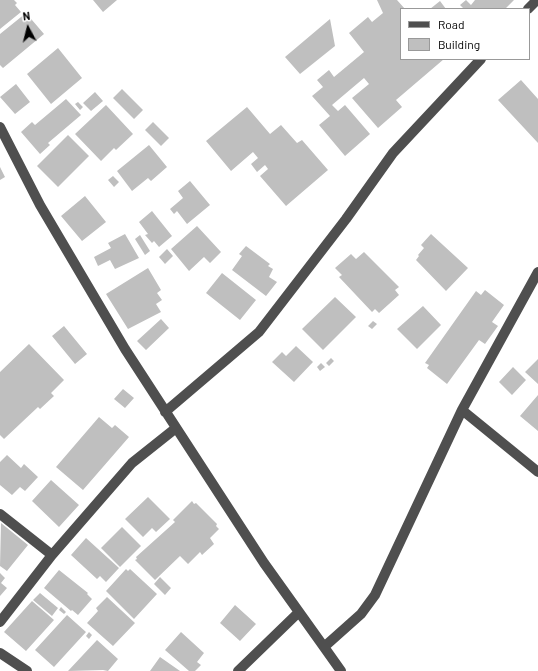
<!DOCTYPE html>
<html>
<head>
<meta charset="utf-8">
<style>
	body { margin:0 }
	#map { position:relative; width:538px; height:671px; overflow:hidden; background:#fff; font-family:Barlow,sans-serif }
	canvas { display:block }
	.legend { position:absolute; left:400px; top:8px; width:130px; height:52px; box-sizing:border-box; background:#fff; border:1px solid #999; margin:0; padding:5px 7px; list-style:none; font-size:12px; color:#000 }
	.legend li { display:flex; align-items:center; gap:8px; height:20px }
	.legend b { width:20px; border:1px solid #999 }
	.north { position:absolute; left:8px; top:8px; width:40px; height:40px; -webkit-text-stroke:3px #fff; paint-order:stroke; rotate:353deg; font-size:11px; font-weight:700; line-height:16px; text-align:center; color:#000 }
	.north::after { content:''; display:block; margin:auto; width:14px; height:18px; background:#000; clip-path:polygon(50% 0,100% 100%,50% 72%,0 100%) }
</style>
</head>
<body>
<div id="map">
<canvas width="538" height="671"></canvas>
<ul class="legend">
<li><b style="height:5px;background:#4f4f4f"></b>Road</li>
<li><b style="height:11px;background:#bfbfbf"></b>Building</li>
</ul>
<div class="north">N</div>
</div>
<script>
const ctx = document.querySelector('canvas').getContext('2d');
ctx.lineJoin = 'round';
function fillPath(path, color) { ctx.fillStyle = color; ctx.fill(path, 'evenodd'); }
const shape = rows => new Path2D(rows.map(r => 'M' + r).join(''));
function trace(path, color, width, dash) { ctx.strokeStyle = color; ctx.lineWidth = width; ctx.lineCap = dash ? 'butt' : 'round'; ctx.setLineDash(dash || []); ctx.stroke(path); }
const building = shape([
	[0,0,14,0,17,3,15,5,21,12,0,29],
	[93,0,117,0,103,12],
	[377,0,397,0,405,9,401,9,401,59,444,59,396,100,402,107,378,128,352,98,369,84,364,78,332,105,338,111,345,105,370,134,345,156,319,125,330,116,312,96,323,87,317,80,329,70,334,77,364,52,349,33,368,17,372,22,383,13],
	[466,0,471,5,475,0,514,0,505,9,464,9,460,5],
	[440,1,446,9,430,9],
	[26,13,44,34,3,68,0,65,0,34],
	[330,19,335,46,300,74,285,57],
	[58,48,82,78,51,104,27,74],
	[521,80,538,99,538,143,498,100],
	[16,84,30,102,15,114,0,97],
	[122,89,143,110,134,119,113,98],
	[95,92,103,101,91,111,83,103],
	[66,99,81,115,48,143,50,145,40,154,21,132,32,122,35,125],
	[78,102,83,107,80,110,75,104],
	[106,105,133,134,116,150,114,148,101,161,75,134],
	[247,107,270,134,281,125,297,143,302,140,328,170,286,206,260,176,268,169,265,165,257,172,251,164,258,158,253,152,231,171,206,141],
	[153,122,169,138,161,146,145,130],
	[68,135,89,156,58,187,37,166],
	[149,145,167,167,151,181,148,178,132,191,117,171],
	[0,167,5,177,0,180],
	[113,176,119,182,114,187,108,180],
	[190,181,210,205,187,224,177,211,174,214,170,209,183,198,178,191],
	[85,196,106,222,82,241,61,216],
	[152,211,172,236,159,247,154,241,152,243,145,235,148,234,139,222],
	[197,226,221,252,210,263,204,257,189,271,171,249],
	[125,234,139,258,115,269,110,260,98,266,94,257,111,248,108,243],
	[431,234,468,268,446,291,416,260,419,256,418,255,424,248,421,245],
	[140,235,150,251,145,255,135,239],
	[246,246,270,264,268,266,273,269,269,277,277,282,266,296,232,270,242,256,239,254],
	[167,249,173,256,165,264,159,257],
	[364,252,399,287,395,290,399,295,379,313,375,309,372,312,339,277,342,275,335,268,351,254,356,259],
	[148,268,161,290,157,293,162,300,156,304,161,312,128,329,106,294],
	[222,273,256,300,240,320,206,293],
	[485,290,504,305,492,322,498,326,485,344,479,340,447,384,427,368,429,365,425,363,476,291,481,295],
	[335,297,356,317,323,350,302,329],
	[423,306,441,325,417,349,397,329],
	[161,319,169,328,146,350,137,341],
	[373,321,377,324,372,329,368,326],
	[64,326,87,354,75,364,52,336],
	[29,344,64,380,51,393,54,396,40,409,38,407,4,439,0,435,0,372],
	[296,346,313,362,294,382,272,362,282,352,286,356],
	[331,358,334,361,329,366,326,363],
	[538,359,538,384,525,372],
	[321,363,325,367,320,371,317,367],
	[513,367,526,380,512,395,499,382],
	[123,389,134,398,125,408,114,399],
	[538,395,538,431,520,416],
	[99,417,112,428,115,425,129,437,83,490,56,467],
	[7,455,21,468,24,464,38,477,25,491,20,487,12,495,0,485,0,462],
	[51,480,79,505,59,527,32,501],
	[148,497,170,519,156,532,152,528,143,537,125,519],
	[192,501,194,504,196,503,217,524,216,526,219,529,210,538,214,544,202,555,200,552,188,564,180,556,155,580,135,560,137,559,136,557,175,522,173,520],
	[1,523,28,545,7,571,0,566],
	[122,527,141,546,120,567,101,548],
	[86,538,119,568,106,582,100,576,97,579,71,555],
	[126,569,128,571,130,569,157,594,134,619,106,591],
	[59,570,88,593,87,594,92,599,78,615,72,610,71,611,44,588],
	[0,573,5,578,1,583,7,588,0,596],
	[160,577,171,588,165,595,154,584],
	[40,593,58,608,52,616,33,600],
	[107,597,135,623,113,646,87,623,98,611,96,608],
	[32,601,54,620,26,651,4,632],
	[235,605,256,624,240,641,220,623],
	[61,607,66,612,64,614,59,610],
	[67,615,86,632,54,667,35,650],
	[89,632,92,635,89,639,86,636],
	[181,632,204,653,197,662,201,665,195,671,189,671,165,650],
	[97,640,118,659,108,671,103,670,68,671],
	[160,657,180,671,150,671]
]);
const minor = shape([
	[528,9,537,0],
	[0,127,40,205,125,349,264,563,324,647,361,614,375,595,462,410,538,272],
	[462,410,538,472],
	[165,412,259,332,346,219,393,153,481,59],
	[0,514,52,555],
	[0,622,52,555,132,463,176,428],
	[324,647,341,671],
	[0,653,27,671],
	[238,671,299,612]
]);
fillPath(building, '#bfbfbf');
trace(minor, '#4f4f4f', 10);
</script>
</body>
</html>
